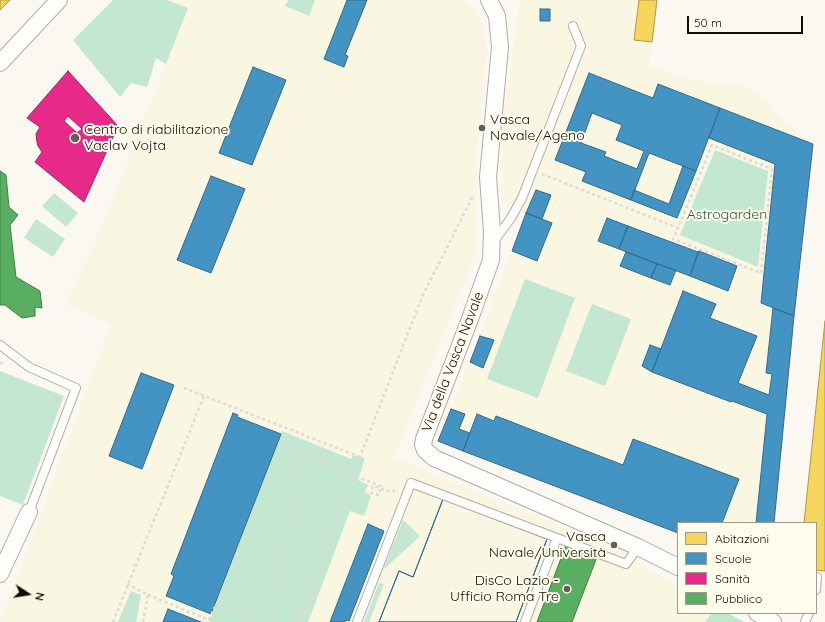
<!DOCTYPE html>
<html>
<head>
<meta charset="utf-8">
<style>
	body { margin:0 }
	#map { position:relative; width:825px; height:622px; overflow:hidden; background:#faf8f0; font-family:Quicksand,sans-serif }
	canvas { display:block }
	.legend { position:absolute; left:677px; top:522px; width:140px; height:92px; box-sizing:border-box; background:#fffceb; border:1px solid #9f9c8f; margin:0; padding:5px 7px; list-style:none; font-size:12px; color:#0e0d06 }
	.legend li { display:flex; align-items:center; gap:8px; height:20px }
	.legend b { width:20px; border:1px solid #9f9c8f }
	.north { position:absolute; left:8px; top:574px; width:40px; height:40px; -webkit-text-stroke:3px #fffceb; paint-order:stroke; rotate:102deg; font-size:11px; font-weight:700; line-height:16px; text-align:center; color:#0e0d06 }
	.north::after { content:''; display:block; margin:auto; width:14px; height:18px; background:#0e0d06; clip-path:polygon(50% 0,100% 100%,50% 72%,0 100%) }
	.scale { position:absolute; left:687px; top:16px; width:116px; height:18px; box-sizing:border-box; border:2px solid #0e0d06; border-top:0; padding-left:5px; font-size:12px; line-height:14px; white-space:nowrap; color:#0e0d06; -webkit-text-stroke:3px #fffceb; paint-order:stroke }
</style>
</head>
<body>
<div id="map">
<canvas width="825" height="622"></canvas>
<ul class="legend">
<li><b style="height:11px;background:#f6d55c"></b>Abitazioni</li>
<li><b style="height:11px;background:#4393c3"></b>Scuole</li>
<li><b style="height:11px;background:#e7298a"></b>Sanità</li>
<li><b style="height:11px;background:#5aae61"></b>Pubblico</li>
</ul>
<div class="north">N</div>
<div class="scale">50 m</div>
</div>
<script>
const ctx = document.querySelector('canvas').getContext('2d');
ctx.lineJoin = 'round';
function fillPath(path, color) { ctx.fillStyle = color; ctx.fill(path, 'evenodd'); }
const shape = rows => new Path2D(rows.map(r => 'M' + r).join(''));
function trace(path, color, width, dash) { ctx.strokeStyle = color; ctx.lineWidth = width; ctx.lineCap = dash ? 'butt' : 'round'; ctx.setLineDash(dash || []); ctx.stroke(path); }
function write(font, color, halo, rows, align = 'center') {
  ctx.font = font + ' Quicksand,sans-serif'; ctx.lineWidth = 4; ctx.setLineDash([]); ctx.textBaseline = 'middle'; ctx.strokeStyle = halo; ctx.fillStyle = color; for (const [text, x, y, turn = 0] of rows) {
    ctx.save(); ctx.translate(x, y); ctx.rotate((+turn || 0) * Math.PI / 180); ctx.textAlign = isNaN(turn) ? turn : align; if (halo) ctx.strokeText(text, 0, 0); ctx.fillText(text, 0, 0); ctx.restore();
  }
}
const built = shape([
	[167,0,464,0,473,8,480,18,484,29,487,50,476,161,477,250,394,458,614,548,625,554,678,586,678,613,712,613,705,622,0,622,111,324,65,303,102,227,188,8],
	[520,0,657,0,649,66,676,76,698,81,734,84,751,88,768,102,782,120,813,144,794,316,773,523,678,523,678,533,438,441,480,336,526,213,502,202,501,139]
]);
const green = shape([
	[113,0,167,0,188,8,166,64,156,58,147,87,131,83,120,97,73,40],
	[288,0,315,0,309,16,285,6],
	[715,150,768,171,758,267,680,235],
	[54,193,78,213,66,227,42,206],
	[36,219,65,239,53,257,24,238],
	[525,279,575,298,538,398,487,379],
	[592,304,631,319,605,386,566,371],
	[0,371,64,396,23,505,0,496],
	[282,431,351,459,353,455,365,458,358,480,368,485,365,492,371,496,364,516,350,511,308,622,209,622],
	[403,520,420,536,383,570],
	[379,583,384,584,369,622,364,622],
	[131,591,141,595,136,622,118,622],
	[712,613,728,613,744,622,705,622]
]);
const homes = shape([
	[0,0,10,0,0,10,0,0],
	[639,0,657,0,652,42,634,40,639,0],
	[825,321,825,571,816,570,816,523,804,523,825,321]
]);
const schools = shape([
	[347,0,367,0,345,55,348,56,344,67,324,59,347,0],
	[540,9,550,9,550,21,540,21,540,9],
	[253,67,286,80,252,165,219,153,253,67],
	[589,73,653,98,658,84,720,108,696,171,649,153,631,200,582,181,586,172,555,160,589,73],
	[592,113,622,125,616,140,644,151,637,169,604,156,606,152,581,143,592,113],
	[720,108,813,144,794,316,761,303,775,164,709,138,720,108],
	[683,166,696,171,677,218,631,200,634,190,669,204,683,166],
	[211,176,245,189,211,273,177,260,211,176],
	[536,190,551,195,542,219,526,213,536,190],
	[526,213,552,223,537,261,512,251,526,213],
	[607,218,628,226,619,249,598,241,607,218],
	[628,226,698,252,690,276,619,249,628,226],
	[699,251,737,266,728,291,690,276,699,251],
	[626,252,657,264,651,278,620,266,626,252],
	[657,264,676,270,670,285,651,278,657,264],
	[683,291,716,304,710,318,757,336,738,383,769,395,772,374,766,373,773,308,794,316,774,523,756,523,767,414,732,401,731,402,652,372,683,291],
	[480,336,494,340,483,368,470,362,480,336],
	[650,345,661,349,652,372,642,366,650,345],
	[141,373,174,385,142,469,109,456,141,373],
	[451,409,465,414,459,429,470,433,463,451,438,441,451,409],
	[233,413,238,415,237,417,281,434,211,614,166,596,174,576,171,574,233,413],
	[477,414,494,421,496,416,623,465,633,439,739,479,722,523,678,523,678,533,463,451,477,414],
	[443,499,547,539,516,622,379,622,399,571,413,577,443,499],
	[443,499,547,539,516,622,379,622,399,571,413,577,443,499],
	[368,524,384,531,349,621,346,620,345,622,330,622,368,524],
	[168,609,201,622,163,622,168,609]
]);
const health = shape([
	[68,71,118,126,84,202,35,162,42,152,38,146,37,142,36,134,40,127,27,118,68,71],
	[68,116,82,129,77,133,64,121,68,116]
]);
const public = shape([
	[0,171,6,175,9,207,18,215,10,225,16,277,40,291,42,308,35,307,35,316,22,318,5,305,0,305,0,171],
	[566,545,597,557,572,622,537,622,566,545]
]);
const path = shape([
	[542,174,678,228,712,145,772,169,761,273,673,239,678,228],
	[0,363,5,364],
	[184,388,360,457],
	[279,443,354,476,381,486,379,495,371,493,373,486,392,492,396,490],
	[127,584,148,595,143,622],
	[148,595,209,620,216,604,262,622],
	[113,622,204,396],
	[271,622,304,453],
	[300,622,360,457,422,297,473,196]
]);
const service = shape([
	[494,241,511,218,522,198,581,46,573,26],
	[0,345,29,367,76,388,29,512],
	[816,590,817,577],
	[357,622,411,483,626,564,638,547],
	[525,622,557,538],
	[805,622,809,613]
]);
const minor = shape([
	[489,0,497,16,500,47,488,177,492,231,491,260,470,319,424,439,423,445,425,450,434,458,638,547,678,567],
	[0,63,59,0],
	[0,574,29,512],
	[757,613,773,622]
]);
const markers = [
	[482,128,4,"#615f58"],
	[75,138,5,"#615f58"],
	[614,545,4,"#615f58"],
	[567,589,4,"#615f58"]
];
const poiNames = [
	["Vasca",490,120],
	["Navale/Ageno",490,136],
	["Centro di riabilitazione",84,130],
	["Vaclav Vojta",84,146],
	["Vasca",606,537,"right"],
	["Navale/Università",606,553,"right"],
	["DisCo Lazio -",559,581,"right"],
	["Ufficio Roma Tre",559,597,"right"]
];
const parkNames = [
	["Astrogarden",727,215]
];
const streetNames = [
	["Via della Vasca Navale",453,362,-69]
];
fillPath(built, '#f9f6e2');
fillPath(green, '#c4e7d1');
fillPath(homes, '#f6d55c');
trace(homes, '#b09942', 1);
fillPath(schools, '#4393c3');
trace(schools, '#336b8a', 1);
fillPath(health, '#e7298a');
trace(health, '#a62162', 1);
fillPath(public, '#5aae61');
trace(public, '#437e46', 1);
trace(service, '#afada6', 10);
trace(minor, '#afada6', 18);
trace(path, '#dbdad7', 2.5, [3, 3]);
trace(service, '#fefefd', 8);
trace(minor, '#fefefd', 16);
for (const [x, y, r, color] of markers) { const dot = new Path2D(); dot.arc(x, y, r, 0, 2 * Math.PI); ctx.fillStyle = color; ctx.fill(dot); trace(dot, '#fffceb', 1.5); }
write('14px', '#0e0d06', '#fffceb', poiNames, 'left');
write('14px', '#235d43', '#fffceb', parkNames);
write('14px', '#0e0d06', '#fffceb', streetNames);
</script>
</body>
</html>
